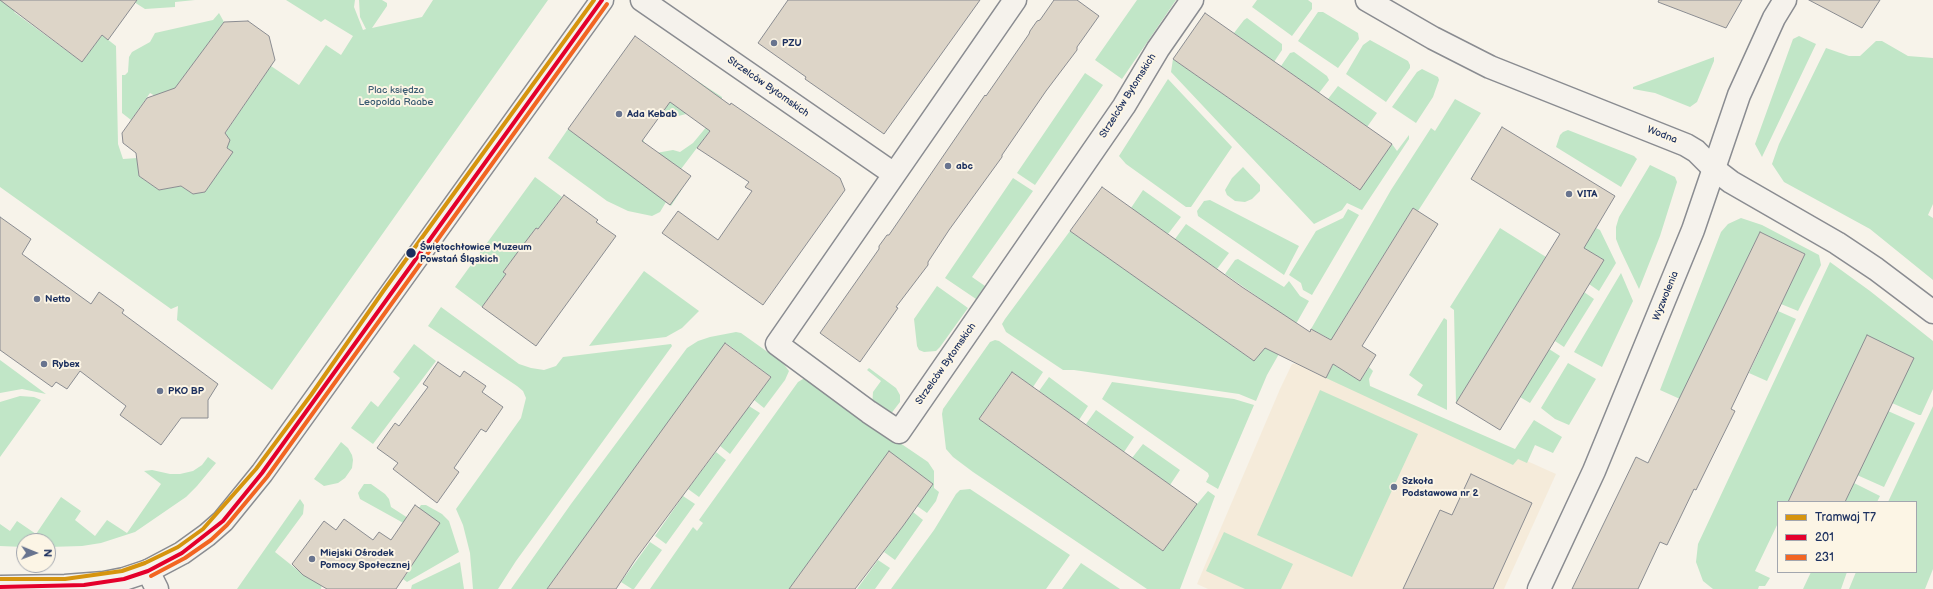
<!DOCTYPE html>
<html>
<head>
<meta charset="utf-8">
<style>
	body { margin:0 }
	#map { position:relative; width:1933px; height:589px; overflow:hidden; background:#f7f3ea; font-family:"Balsamiq Sans",sans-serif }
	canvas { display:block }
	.legend { position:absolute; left:1777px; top:501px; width:140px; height:72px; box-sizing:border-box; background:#fcf5e5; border:1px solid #a2a6af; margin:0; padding:5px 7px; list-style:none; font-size:12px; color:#1b2f5e }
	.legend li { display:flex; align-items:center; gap:8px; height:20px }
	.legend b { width:20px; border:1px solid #a2a6af }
	.north { position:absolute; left:16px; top:533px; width:40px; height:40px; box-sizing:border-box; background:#fcf5e5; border:1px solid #a2a6af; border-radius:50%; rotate:91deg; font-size:11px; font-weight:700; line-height:16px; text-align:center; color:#1b2f5e }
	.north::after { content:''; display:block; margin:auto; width:14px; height:18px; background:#68748f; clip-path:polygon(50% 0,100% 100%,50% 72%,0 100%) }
</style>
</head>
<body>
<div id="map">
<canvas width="1933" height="589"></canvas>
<ul class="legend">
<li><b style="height:5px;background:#d6940e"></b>Tramwaj T7</li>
<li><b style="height:5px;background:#e4002b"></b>201</li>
<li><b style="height:5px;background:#f26522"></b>231</li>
</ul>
<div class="north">N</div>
</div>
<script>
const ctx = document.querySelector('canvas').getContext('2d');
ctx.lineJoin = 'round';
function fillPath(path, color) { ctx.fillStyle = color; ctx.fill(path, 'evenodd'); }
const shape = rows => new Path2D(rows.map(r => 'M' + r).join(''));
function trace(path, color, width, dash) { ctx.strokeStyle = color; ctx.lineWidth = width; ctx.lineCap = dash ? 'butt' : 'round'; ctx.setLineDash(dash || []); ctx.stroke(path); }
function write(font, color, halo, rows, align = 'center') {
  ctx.font = font + ' "Balsamiq Sans",sans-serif'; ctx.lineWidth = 4; ctx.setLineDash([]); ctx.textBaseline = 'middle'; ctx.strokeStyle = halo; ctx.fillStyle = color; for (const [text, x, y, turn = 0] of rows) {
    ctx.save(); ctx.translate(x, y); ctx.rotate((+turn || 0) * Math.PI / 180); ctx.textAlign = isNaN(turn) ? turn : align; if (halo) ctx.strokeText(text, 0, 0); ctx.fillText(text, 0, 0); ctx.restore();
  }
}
const built = shape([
	[1306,362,1556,474,1504,589,1208,589,1197,584,1280,389,1292,364]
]);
const green = shape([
	[0,0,22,0,14,12,82,62,102,35,116,46,118,144,123,159,137,158,139,176,159,190,181,186,193,194,205,192,232,152,226,147,224,135,271,66,299,85,326,45,341,55,353,36,325,19,321,22,286,0,355,0,354,7,363,30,366,29,360,17,359,0,382,0,387,3,387,6,372,28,422,17,433,0,548,0,272,390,177,320,178,306,171,309,0,187],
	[136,0,195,0,175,2,175,7,145,9,134,2],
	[1137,0,1176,0,1122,79,1095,60],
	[1257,0,1308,0,1312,3,1312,9,1292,36,1252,7],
	[1318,12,1323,12,1358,33,1359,39,1338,68,1298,41],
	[219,13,224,22,170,95,157,97,150,93,131,120,122,113,122,75,125,75,128,72,129,57,132,52,150,42,155,33,213,20],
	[1247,18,1282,44,1282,50,1274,62,1234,33,1244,20],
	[1799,36,1816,44,1762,157,1755,144,1793,39],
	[1370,40,1408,61,1410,65,1410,68,1386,102,1346,74,1363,45],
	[1876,41,1882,41,1908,56,1933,58,1933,204,1928,215,1933,218,1933,280,1870,229,1784,182,1772,164,1779,144,1826,48,1849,56,1860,56],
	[1294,52,1327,76,1329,80,1319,93,1281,66,1290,53],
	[1714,57,1714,61,1697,102,1690,107,1655,93,1633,89,1633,87],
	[1173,59,1359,190,1392,144,1397,151,1409,135,1409,139,1362,210,1347,203,1342,210,1314,224,1171,72],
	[1422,69,1438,77,1439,80,1433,97,1416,123,1392,107,1417,72],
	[1085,73,1103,85,1035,185,1017,173],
	[693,78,722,97,722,99,717,105,703,110,674,117,664,115,652,108,661,95,680,109,684,91],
	[1168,79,1232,147,1191,207,1186,207,1126,164,1119,156],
	[1338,86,1377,113,1367,127,1328,99],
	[1455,99,1481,113,1418,211,1413,208,1337,330,1352,340,1336,366,1360,381,1369,367,1373,371,1369,379,1370,386,1515,449,1534,420,1562,437,1553,453,1535,445,1527,463,1518,459,1513,465,1326,378,1343,346,1311,329,1391,190,1431,128,1435,131],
	[721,116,681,169,675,165,669,173,671,181,682,189,671,206,666,202,660,212,652,216,628,211,607,201,548,158,568,129,612,161,643,139,646,147,656,153,673,150,680,152,693,143,713,119],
	[1568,130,1634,156,1637,159,1621,187,1556,147,1560,135,1563,132],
	[1650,165,1675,177,1677,182,1660,236,1639,289,1620,249,1616,239,1616,227,1619,217],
	[1243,167,1260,185,1260,191,1252,199,1245,202,1235,201,1227,195,1225,190,1232,178],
	[535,177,562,197,538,229,536,228,520,249,503,272,506,274,482,307,455,287],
	[1013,178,1033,191,972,277,985,286,976,299,945,278],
	[1143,190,1181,217,1168,234,1131,208],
	[1210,200,1299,246,1284,275,1198,216,1197,211,1204,201],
	[1348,209,1359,215,1312,295,1303,290,1301,283,1289,275,1316,231,1343,218],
	[1741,218,1762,225,1819,255,1821,265,1798,311,1781,304,1805,254,1760,232,1680,399,1660,390,1721,232,1728,224],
	[1186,224,1229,253,1217,269,1175,239],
	[1500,228,1546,257,1456,403,1454,310,1450,307],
	[1596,228,1600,230,1616,263,1599,291,1589,284,1604,260,1583,248],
	[1070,231,1254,361,1288,318,1225,274,1235,260,1238,259,1284,287,1289,281,1300,296,1309,301,1267,375,1256,401,1239,394,1074,370,1063,370,1006,332,1002,324,1005,319],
	[1830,262,1870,291,1933,341,1933,389,1921,415,1919,415,1892,403,1867,336,1788,502,1778,502,1778,523,1755,571,1770,578,1765,586,1759,586,1758,589,1713,589,1703,581,1696,562,1698,544],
	[644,271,699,311,682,328,666,337,589,346],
	[1621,273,1633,301,1602,367,1574,352],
	[937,286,968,308,940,347,936,351,924,352,919,350,917,346,914,319],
	[1584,292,1594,299,1564,347,1555,341],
	[441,307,519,364,531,368,544,370,556,366,563,357,671,344,672,346,516,561,498,589,473,589,470,553,463,525,456,509,521,418,526,398,523,391,517,386,428,326],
	[1778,311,1796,319,1767,381,1749,373],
	[1444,318,1447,320,1447,410,1417,395,1423,385,1409,375],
	[736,332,741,333,783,363,789,371,785,380,764,408,754,400,771,377,726,343,547,589,511,589,571,504,687,348,698,341,710,337],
	[995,340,999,341,1043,372,1033,387,1012,372,979,419,1163,551,1197,504,1208,491,1215,496,1180,589,1147,589,973,472,953,457,946,449,942,414,943,409,990,342],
	[414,344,436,361,373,444,351,428,371,401,378,407,400,378,393,372],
	[1549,349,1560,356,1530,403,1520,397],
	[0,360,15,371,46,394,22,389,0,393],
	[1568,363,1596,379,1569,425,1555,419,1541,408],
	[869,368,896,388,900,395,900,402,890,415,872,406,873,392,881,381,867,370],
	[1049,377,1088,406,1079,420,1039,391],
	[803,379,806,379,928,462,934,471,934,488,939,492,936,501,927,513,917,506,933,484,889,452,789,589,650,589,693,527,697,531,703,523,699,520,798,382],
	[1112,382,1234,399,1254,405,1218,489,1206,482,1209,476,1208,473,1102,399],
	[1320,390,1418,434,1352,577,1257,535],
	[20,396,34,397,41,400,0,457,0,402],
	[749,406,760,413,730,454,720,446],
	[1933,406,1933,569,1925,589,1849,589,1856,572,1916,572,1916,502,1888,502],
	[1096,410,1134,437,1124,452,1086,424],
	[1888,411,1915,423,1884,487,1857,475],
	[341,442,348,448,352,455,353,460,352,468,345,478,338,483,324,486,314,479],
	[1143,444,1180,470,1170,485,1132,458],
	[716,452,726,460,699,497,688,489],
	[208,457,216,463,197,486,186,497,135,532,101,543,82,546,48,547,48,541,24,541,24,547,0,546,0,524,10,531,17,521,36,534,61,497,81,511,75,520,95,536,107,520,127,533,161,484,144,471,152,470,170,474,180,474,193,471,202,465],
	[1854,483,1880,496,1877,502,1845,502],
	[364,484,371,484,385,494,389,499,391,507,411,520,407,525,360,499,358,493],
	[970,489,1070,555,1046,589,891,589,934,530,956,494,960,490],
	[683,496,695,504,666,544,655,536],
	[300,499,304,505,303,514,275,552,300,572,322,584,321,589,237,589],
	[421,505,426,505,442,514,449,521,459,552,407,582,403,579,411,568,405,564,391,540,394,536,418,553,419,508],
	[913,512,923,520,895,560,884,552],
	[1224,532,1293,564,1281,589,1245,589,1206,571],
	[650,542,662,550,634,589,632,589,621,582],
	[878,560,890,568,875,589,857,589],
	[460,562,464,589,411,589,412,585],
	[1081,563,1120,589,1062,589],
	[1811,572,1847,572,1841,589,1803,589]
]);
const building = shape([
	[0,0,137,0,108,40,102,35,82,62,0,0],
	[788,0,980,0,884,134,805,79,806,77,758,43,788,0],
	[1054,0,1077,0,1099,16,1077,47,1077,50,1046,91,1002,155,1002,157,949,230,928,262,928,265,896,307,898,308,860,362,820,333,879,249,879,246,887,235,889,235,985,95,986,96,1029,34,1030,31,1037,21,1040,20,1054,0],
	[1659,0,1742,0,1726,28,1658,2,1659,0],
	[1809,0,1880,0,1862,28,1809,0],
	[1205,13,1392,144,1360,190,1173,59,1205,13],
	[248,21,269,36,275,60,225,133,230,140,227,148,233,152,205,192,193,194,181,186,159,190,139,176,136,153,123,143,122,133,147,98,175,88,224,22,248,21],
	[635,36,730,105,731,103,840,178,845,190,763,305,662,233,678,211,718,240,752,191,745,187,749,182,697,148,710,131,670,102,642,141,691,176,670,205,568,129,635,36],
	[1502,127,1615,196,1584,248,1604,260,1500,430,1456,403,1560,234,1471,179,1502,127],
	[1102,187,1242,287,1310,332,1311,329,1331,340,1413,208,1438,224,1362,346,1376,355,1360,381,1333,364,1326,378,1265,348,1254,361,1070,231,1102,187],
	[564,195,598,220,596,222,616,236,536,346,482,307,506,274,503,272,520,249,536,228,538,229,564,195],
	[0,217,31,239,22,254,91,304,99,292,124,310,122,313,218,384,208,400,208,418,181,418,161,445,120,415,126,406,80,371,67,389,56,382,52,387,0,350,0,217],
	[1760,232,1805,254,1731,409,1735,411,1696,490,1694,489,1667,545,1660,542,1638,589,1572,589,1636,457,1648,463,1760,232],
	[1867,335,1914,358,1845,502,1788,502,1867,335],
	[725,343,771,377,635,560,616,589,547,589,725,343],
	[438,362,460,377,464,371,486,386,482,392,503,407,486,432,481,429,454,468,459,472,437,503,393,469,398,463,377,448,395,423,399,426,428,387,423,384,438,362],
	[1012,372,1197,504,1163,551,979,419,1012,372],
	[889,451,933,484,903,526,855,589,789,589,889,451],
	[1471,474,1532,503,1493,589,1403,589,1440,510,1452,515,1471,474],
	[415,505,440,523,396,589,327,589,303,575,292,564,324,521,336,530,344,519,373,540,379,532,391,540,415,505]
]);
const street = shape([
	[642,0,894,174],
	[1015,0,777,344,869,412,899,432,1124,106,1158,49,1192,0],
	[1367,0,1433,38,1490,67,1686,145,1696,151,1714,169,1731,182,1837,243,1876,269,1933,312],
	[148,571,182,553,207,535,223,521,262,473,602,0]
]);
const secondary = shape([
	[0,587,65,586,104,583,124,579,148,571,157,589],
	[1539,589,1594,471,1693,230,1739,95,1774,18,1785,0]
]);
const bus1 = shape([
	[0,587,84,585,124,579,148,571,182,553,223,521,262,473,602,0]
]);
const bus2 = shape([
	[151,576,185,558,211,540,227,525,267,477,607,4]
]);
const tram1 = shape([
	[0,579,65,579,122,571,145,563,178,547,203,529,256,469,311,395,384,290,594,0]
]);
const markers = [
	[774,43,4,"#68748f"],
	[619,114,4,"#68748f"],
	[948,166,4,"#68748f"],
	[1569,194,4,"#68748f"],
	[411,253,5.5,"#1b2f5e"],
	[37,299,4,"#68748f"],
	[44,364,4,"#68748f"],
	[160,391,4,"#68748f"],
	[1394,487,4,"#68748f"],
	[312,559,4,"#68748f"]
];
const poiNames = [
	["PZU",782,43],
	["Ada Kebab",627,114],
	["abc",956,166],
	["VITA",1577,194],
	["Netto",45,299],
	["Rybex",52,364],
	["PKO BP",168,391],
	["Szkoła",1402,481],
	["Podstawowa nr 2",1402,493],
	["Miejski Ośrodek",320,553],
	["Pomocy Społecznej",320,565]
];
const streetNames = [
	["Strzelców Bytomskich",768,87,35],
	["Strzelców Bytomskich",1128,96,-58],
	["Wodna",1662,135,21],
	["Wyzwolenia",1666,296,-68],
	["Strzelców Bytomskich",946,364,-55]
];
const parkNames = [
	["Plac księdza",396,90],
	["Leopolda Raabe",396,102]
];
const stopNames = [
	["Świętochłowice Muzeum",420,247],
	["Powstań Śląskich",420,259]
];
fillPath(built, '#f5ebda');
fillPath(green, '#c1e6c7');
fillPath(building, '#ddd5c8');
trace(building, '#8a8c91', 1);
trace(street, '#8a8c91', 25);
trace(secondary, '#8a8c91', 25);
trace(street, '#f5f2ec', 22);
trace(secondary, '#f5f2ec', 22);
trace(bus1, '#e4002b', 4);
trace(bus2, '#f26522', 4);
trace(tram1, '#d6940e', 4);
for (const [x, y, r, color] of markers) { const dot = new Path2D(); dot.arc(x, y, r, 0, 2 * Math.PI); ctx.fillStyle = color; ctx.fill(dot); trace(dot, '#fcf5e5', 1.5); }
write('bold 10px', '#1b2f5e', '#fcf5e5', poiNames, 'left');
write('10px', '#1b2f5e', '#fcf5e5', streetNames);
write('10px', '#395a71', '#fcf5e5', parkNames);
write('bold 10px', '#1b2f5e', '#fcf5e5', stopNames, 'left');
</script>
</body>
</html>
